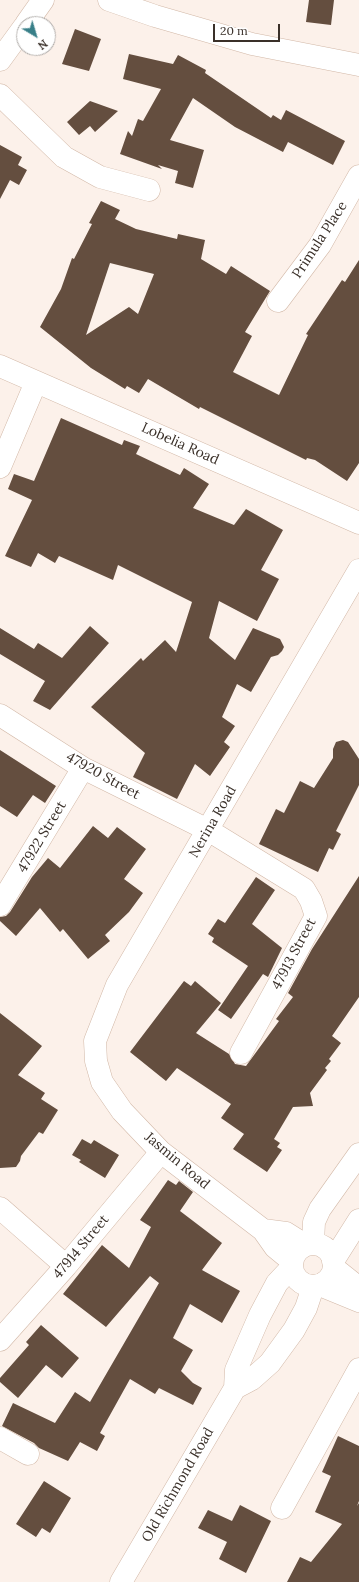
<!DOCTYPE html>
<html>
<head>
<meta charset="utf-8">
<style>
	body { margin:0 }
	#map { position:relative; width:359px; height:1582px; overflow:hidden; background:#fcf1ea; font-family:Lora,serif }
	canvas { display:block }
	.north { position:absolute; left:16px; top:16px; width:40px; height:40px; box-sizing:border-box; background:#fff; border:1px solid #b0aca9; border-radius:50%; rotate:142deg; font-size:11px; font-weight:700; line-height:16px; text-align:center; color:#3a3029 }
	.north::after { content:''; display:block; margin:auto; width:14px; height:18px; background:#387f88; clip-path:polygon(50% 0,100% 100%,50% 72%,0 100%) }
	.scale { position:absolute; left:213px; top:24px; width:67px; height:18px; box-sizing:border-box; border:2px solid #3a3029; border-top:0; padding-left:5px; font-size:12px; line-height:14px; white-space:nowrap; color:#3a3029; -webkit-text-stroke:3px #fff; paint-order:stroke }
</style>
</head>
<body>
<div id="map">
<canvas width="359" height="1582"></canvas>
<div class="north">N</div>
<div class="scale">20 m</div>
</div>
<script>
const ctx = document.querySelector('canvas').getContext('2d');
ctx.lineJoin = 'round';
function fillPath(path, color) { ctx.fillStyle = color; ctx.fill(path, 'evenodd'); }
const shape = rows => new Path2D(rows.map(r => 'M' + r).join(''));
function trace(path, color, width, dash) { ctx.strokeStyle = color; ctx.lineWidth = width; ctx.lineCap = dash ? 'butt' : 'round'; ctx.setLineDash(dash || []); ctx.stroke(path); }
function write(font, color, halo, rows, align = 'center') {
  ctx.font = font + ' Lora,serif'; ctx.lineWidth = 4; ctx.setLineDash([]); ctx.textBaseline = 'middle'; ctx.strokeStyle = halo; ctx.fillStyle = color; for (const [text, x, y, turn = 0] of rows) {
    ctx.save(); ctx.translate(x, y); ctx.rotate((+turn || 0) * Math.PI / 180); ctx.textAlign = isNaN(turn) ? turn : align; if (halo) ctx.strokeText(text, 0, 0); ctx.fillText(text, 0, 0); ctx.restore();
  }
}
const building = shape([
	[309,0,334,0,331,25,306,22],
	[75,29,101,39,89,71,62,64],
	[129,54,173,64,178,55,206,70,205,73,271,118,273,115,281,120,286,110,345,141,333,165,288,142,283,152,235,127,193,98,170,140,204,150,193,188,175,183,178,171,158,165,162,169,120,154,128,131,132,136,138,119,143,121,161,89,123,79],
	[90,101,118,111,95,132,90,126,79,135,67,122],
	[0,145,22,157,18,165,27,170,19,185,10,180,0,199],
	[101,201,120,210,115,219,136,229,177,239,178,234,205,240,201,259,226,274,231,266,270,291,245,332,252,336,233,372,279,395,308,335,306,334,342,280,345,282,359,260,359,463,347,481,315,460,307,458,306,460,200,407,199,409,148,379,139,393,127,386,125,389,91,368,40,327,61,289,72,258,74,259,92,224,89,223],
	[110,263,154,274,138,314,129,307,86,335],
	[61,418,122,445,124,440,140,446,136,454,180,475,184,468,209,484,193,508,234,525,246,509,283,530,261,570,279,579,257,621,219,601,209,638,235,660,253,628,280,639,284,647,282,651,278,655,271,657,251,692,237,684,222,717,235,726,224,742,230,747,210,776,195,764,177,799,133,777,145,753,91,707,141,658,143,661,165,640,176,652,192,602,118,565,113,580,59,556,55,563,38,553,31,567,5,556,32,500,8,489,14,474,34,481],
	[90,626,109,643,50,710,33,701,45,681,0,654,0,628,34,649,38,643,62,658],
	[343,740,348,742,359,759,359,785,336,831,341,834,333,850,329,848,318,872,259,844,276,809,284,813,300,781,314,788,333,758,333,749,336,742],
	[0,750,56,786,45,803,33,795,17,817,0,806],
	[93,826,108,838,117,827,146,849,124,879,143,893,129,912,105,935,110,941,88,959,63,929,60,932,40,908,16,936,0,921,0,917,6,916,10,912,32,877,48,858,60,868],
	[359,876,359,997,332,1036,341,1043,329,1059,331,1061,325,1068,327,1070,310,1093,313,1106,293,1107,274,1139,280,1143,277,1147,282,1150,267,1172,233,1149,244,1134,221,1118,231,1104,177,1068,166,1081,130,1052,184,981,191,986,195,981,221,1003,196,1033,229,1054,235,1064,246,1066,279,1021,276,1019,293,997,288,993,312,949],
	[256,877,275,890,252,924,282,948,268,977,263,974,231,1019,218,1010,248,966,212,942,214,938,208,934,218,919,225,923],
	[0,1013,42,1046,18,1075,45,1093,41,1099,58,1110,43,1134,39,1132,21,1156,20,1161,16,1167,0,1168],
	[82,1139,91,1144,94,1140,119,1155,105,1178,79,1162,81,1160,72,1155],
	[168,1180,176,1185,179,1181,193,1192,180,1211,222,1243,202,1270,240,1291,222,1323,190,1304,173,1338,193,1350,181,1371,193,1383,202,1388,193,1405,159,1388,155,1394,130,1379,100,1433,105,1436,97,1451,80,1442,68,1461,39,1448,34,1443,2,1426,13,1403,55,1423,75,1392,90,1402,159,1283,150,1276,106,1327,63,1294,102,1245,129,1268,151,1227,140,1220],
	[41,1325,79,1358,62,1378,46,1365,18,1398,0,1382,0,1378,29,1345,26,1342],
	[338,1436,359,1446,359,1501,357,1506,359,1503,359,1582,287,1582,300,1557,311,1562,342,1524,315,1512,331,1476,322,1472],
	[44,1481,71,1498,50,1533,42,1528,36,1537,16,1524],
	[240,1505,271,1521,246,1573,219,1559,227,1542,198,1528,208,1510,232,1521]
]);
const minor = shape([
	[109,0,155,16,252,44,359,65],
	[26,24,43,0],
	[0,60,24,27],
	[0,95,64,157,100,177,149,190],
	[278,301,320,245,359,176],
	[0,366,359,523],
	[0,467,36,382],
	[0,715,83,768,208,830,304,889,311,901,316,916,241,1053],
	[0,905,83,768],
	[0,1208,66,1266],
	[263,1230,286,1233,305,1245],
	[292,1261,275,1247,263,1230,161,1152,122,1111,102,1082,96,1061,95,1041,117,985,359,570],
	[334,1268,359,1288],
	[320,1285,359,1301],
	[0,1340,66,1266,161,1152],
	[0,1438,28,1454],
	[282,1508,359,1369]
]);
const tertiary = shape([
	[313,1243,314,1222,320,1209,359,1154],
	'292 1265a21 21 0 1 1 42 0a21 21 0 1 1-42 0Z',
	[333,1261,359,1220],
	[235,1388,252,1379,270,1363,294,1330,306,1308,313,1287],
	[121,1582,235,1388,236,1370,260,1315,277,1283,292,1267]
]);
const streetNames = [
	["Primula Place",320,240,-57],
	["Lobelia Road",180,444,24],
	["47920 Street",103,776,29],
	["Nerina Road",213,822,-60],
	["47922 Street",42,837,-59],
	["47913 Street",294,954,-62],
	["Jasmin Road",177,1161,40],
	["47914 Street",81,1247,-50],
	["Old Richmond Road",178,1485,-60]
];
fillPath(building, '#644e3f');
trace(minor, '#d2b8a7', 23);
trace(tertiary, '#d2b8a7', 23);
trace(minor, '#fff', 22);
trace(tertiary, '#fff', 22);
write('14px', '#3a3029', '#fff', streetNames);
</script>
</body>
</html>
